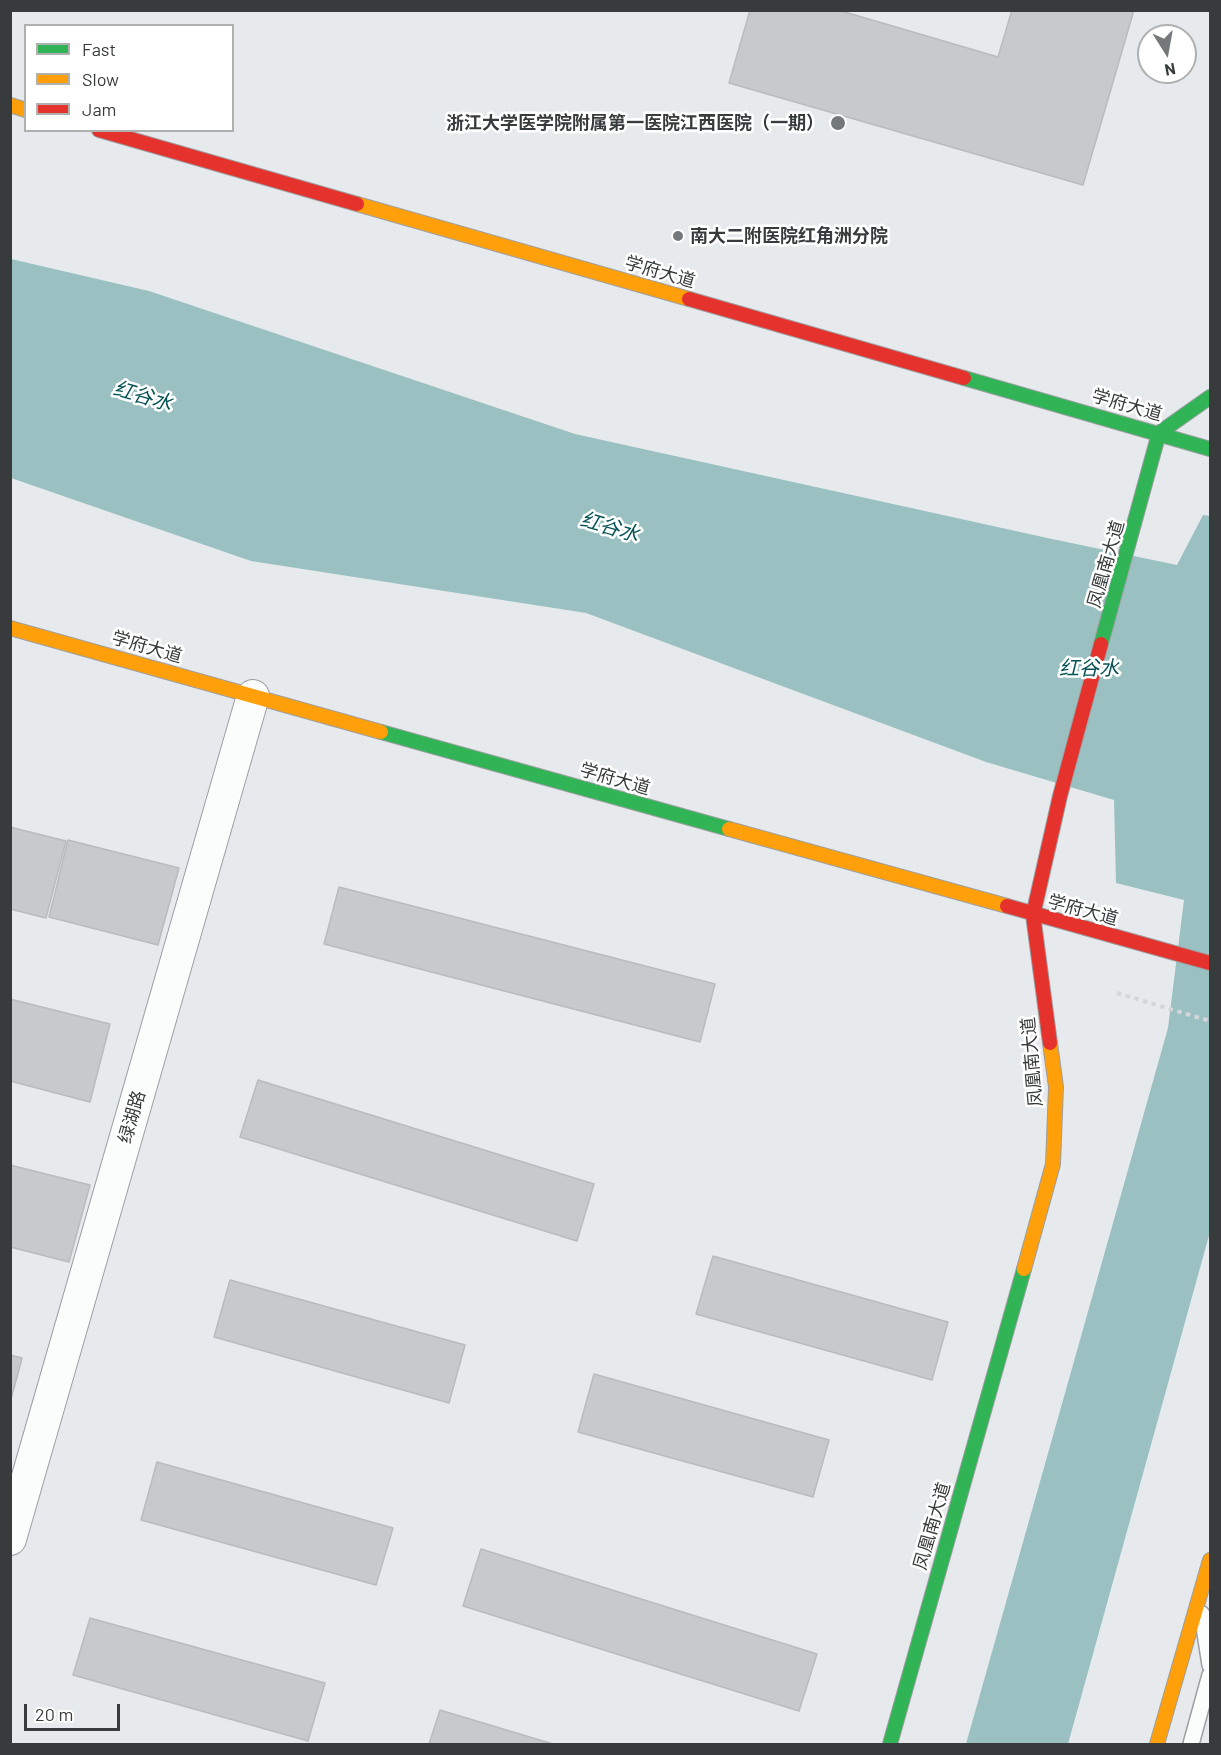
<!DOCTYPE html>
<html>
<head>
<meta charset="utf-8">
<style>
	body { margin:0 }
	#map { position:relative; width:1221px; height:1755px; overflow:hidden; background:#e7eaed; font-family:Barlow,sans-serif }
	canvas { display:block }
	.frame { position:absolute; inset:0; border:12px solid #383b3c; pointer-events:none }
	.legend { position:absolute; left:24px; top:24px; width:210px; height:108px; box-sizing:border-box; background:#fff; border:2px solid #afb1b1; margin:0; padding:8px 10px; list-style:none; font-size:18px; color:#383b3c }
	.legend li { display:flex; align-items:center; gap:12px; height:30px }
	.legend b { width:30px; border:2px solid #afb1b1 }
	.north { position:absolute; left:1137px; top:24px; width:60px; height:60px; box-sizing:border-box; background:#fff; border:2px solid #afb1b1; border-radius:50%; rotate:169deg; font-size:16px; font-weight:700; line-height:24px; text-align:center; color:#383b3c }
	.north::after { content:''; display:block; margin:auto; width:21px; height:27px; background:#75787a; clip-path:polygon(50% 0,100% 100%,50% 72%,0 100%) }
	.scale { position:absolute; left:24px; top:1704px; width:96px; height:27px; box-sizing:border-box; border:3px solid #383b3c; border-top:0; padding-left:8px; font-size:18px; line-height:21px; white-space:nowrap; color:#383b3c; -webkit-text-stroke:4px #fff; paint-order:stroke }
</style>
</head>
<body>
<div id="map">
<canvas width="1221" height="1755"></canvas>
<div class="frame"></div>
<ul class="legend">
<li><b style="height:8px;background:#30b455"></b>Fast</li>
<li><b style="height:8px;background:#ff9f0a"></b>Slow</li>
<li><b style="height:8px;background:#e5322d"></b>Jam</li>
</ul>
<div class="north">N</div>
<div class="scale">20 m</div>
</div>
<script>
const ctx = document.querySelector('canvas').getContext('2d');
ctx.lineJoin = 'round';
function fillPath(path, color) { ctx.fillStyle = color; ctx.fill(path, 'evenodd'); }
const shape = rows => new Path2D(rows.map(r => 'M' + r).join(''));
function trace(path, color, width, dash) { ctx.strokeStyle = color; ctx.lineWidth = width; ctx.lineCap = dash ? 'butt' : 'round'; ctx.setLineDash(dash || []); ctx.stroke(path); }
function write(font, color, halo, rows, align = 'center') {
  ctx.font = font + ' Barlow,"Noto Sans SC",sans-serif'; ctx.lineWidth = 5; ctx.setLineDash([]); ctx.textBaseline = 'middle'; ctx.strokeStyle = halo; ctx.fillStyle = color; for (const [text, x, y, turn = 0] of rows) {
    ctx.save(); ctx.translate(x, y); ctx.rotate((+turn || 0) * Math.PI / 180); ctx.textAlign = isNaN(turn) ? turn : align; if (halo) ctx.strokeText(text, 0, 0); ctx.fillText(text, 0, 0); ctx.restore();
  }
}
const water = shape([
	[11,259,149,291,575,434,1052,539,1177,565,1203,515,1210,516,1210,1232,1068,1744,966,1744,1168,1028,1184,900,1116,883,1114,800,986,762,586,613,251,561,11,478]
]);
const building = shape([
	[750,10,838,10,998,57,1012,10,1134,10,1083,185,729,83,750,10],
	[10,827,66,841,46,918,10,909,10,827],
	[68,840,179,868,158,945,49,917,68,840],
	[339,887,715,984,700,1042,324,944,339,887],
	[10,999,110,1024,90,1102,10,1081,10,999],
	[258,1080,594,1184,577,1241,240,1137,258,1080],
	[10,1165,90,1185,69,1262,10,1247,10,1165],
	[713,1256,948,1322,932,1380,696,1314,713,1256],
	[230,1280,465,1345,449,1403,214,1337,230,1280],
	[10,1355,22,1358,10,1403,10,1355],
	[594,1374,829,1440,813,1497,578,1432,594,1374],
	[157,1462,393,1528,376,1585,141,1520,157,1462],
	[481,1549,817,1654,799,1711,463,1606,481,1549],
	[90,1618,325,1683,308,1741,73,1675,90,1618],
	[440,1710,553,1744,429,1744,440,1710]
]);
const path = shape([
	[1117,993,1210,1021]
]);
const lane = shape([
	[1202,1614,1210,1665],
	[1191,1744,1210,1675]
]);
const street = shape([
	[10,1539,253,696]
]);
const fast = shape([
	[964,378,1210,449],
	[1101,644,1159,433,1210,397],
	[381,732,729,829],
	[890,1744,1024,1269]
]);
const slow = shape([
	[10,105,26,110],
	[357,204,689,299],
	[10,628,381,732],
	[729,829,1007,906],
	[1024,1269,1053,1164,1056,1087,1050,1043],
	[1157,1744,1210,1560]
]);
const jam = shape([
	[99,130,357,204],
	[689,299,964,378],
	[1007,906,1210,963],
	[1050,1043,1033,915,1060,796,1101,644]
]);
const markers = [
	[838,123,8,"#75787a"],
	[678,236,6,"#75787a"]
];
const poiNames = [
	["浙江大学医学院附属第一医院江西医院（一期）",824,123],
	["南大二附医院红角洲分院",690,236,"left"]
];
const streetNames = [
	["学府大道",660,272,16],
	["学府大道",1127,405,16],
	["凤凰南大道",1106,564,-74],
	["学府大道",147,647,16],
	["学府大道",615,779,16],
	["学府大道",1083,910,15],
	["凤凰南大道",1032,1062,-95],
	["绿湖路",132,1117,-74],
	["凤凰南大道",932,1526,-74]
];
const waterNames = [
	["红谷水",143,396,16],
	["红谷水",610,527,16],
	["红谷水",1089,668]
];
fillPath(water, '#9bc0c2');
fillPath(building, '#c7cacb');
trace(building, '#b9bbbd', 1.5);
trace(lane, '#9d9fa2', 18);
trace(street, '#9d9fa2', 34);
trace(fast, '#9d9fa2', 16);
trace(slow, '#9d9fa2', 16);
trace(jam, '#9d9fa2', 16);
trace(path, '#d5d6d7', 4, [4.5, 4.5]);
trace(lane, '#fbfcfc', 15);
trace(street, '#fbfcfc', 32);
trace(fast, '#30b455', 14);
trace(slow, '#ff9f0a', 14);
trace(jam, '#e5322d', 14);
for (const [x, y, r, color] of markers) { const dot = new Path2D(); dot.arc(x, y, r, 0, 2 * Math.PI); ctx.fillStyle = color; ctx.fill(dot); trace(dot, '#fff', 2); }
write('bold 18px', '#383b3c', '#fff', poiNames, 'right');
write('18px', '#383b3c', '#fff', streetNames);
write('italic 20px', '#055355', '#fff', waterNames);
</script>
</body>
</html>
